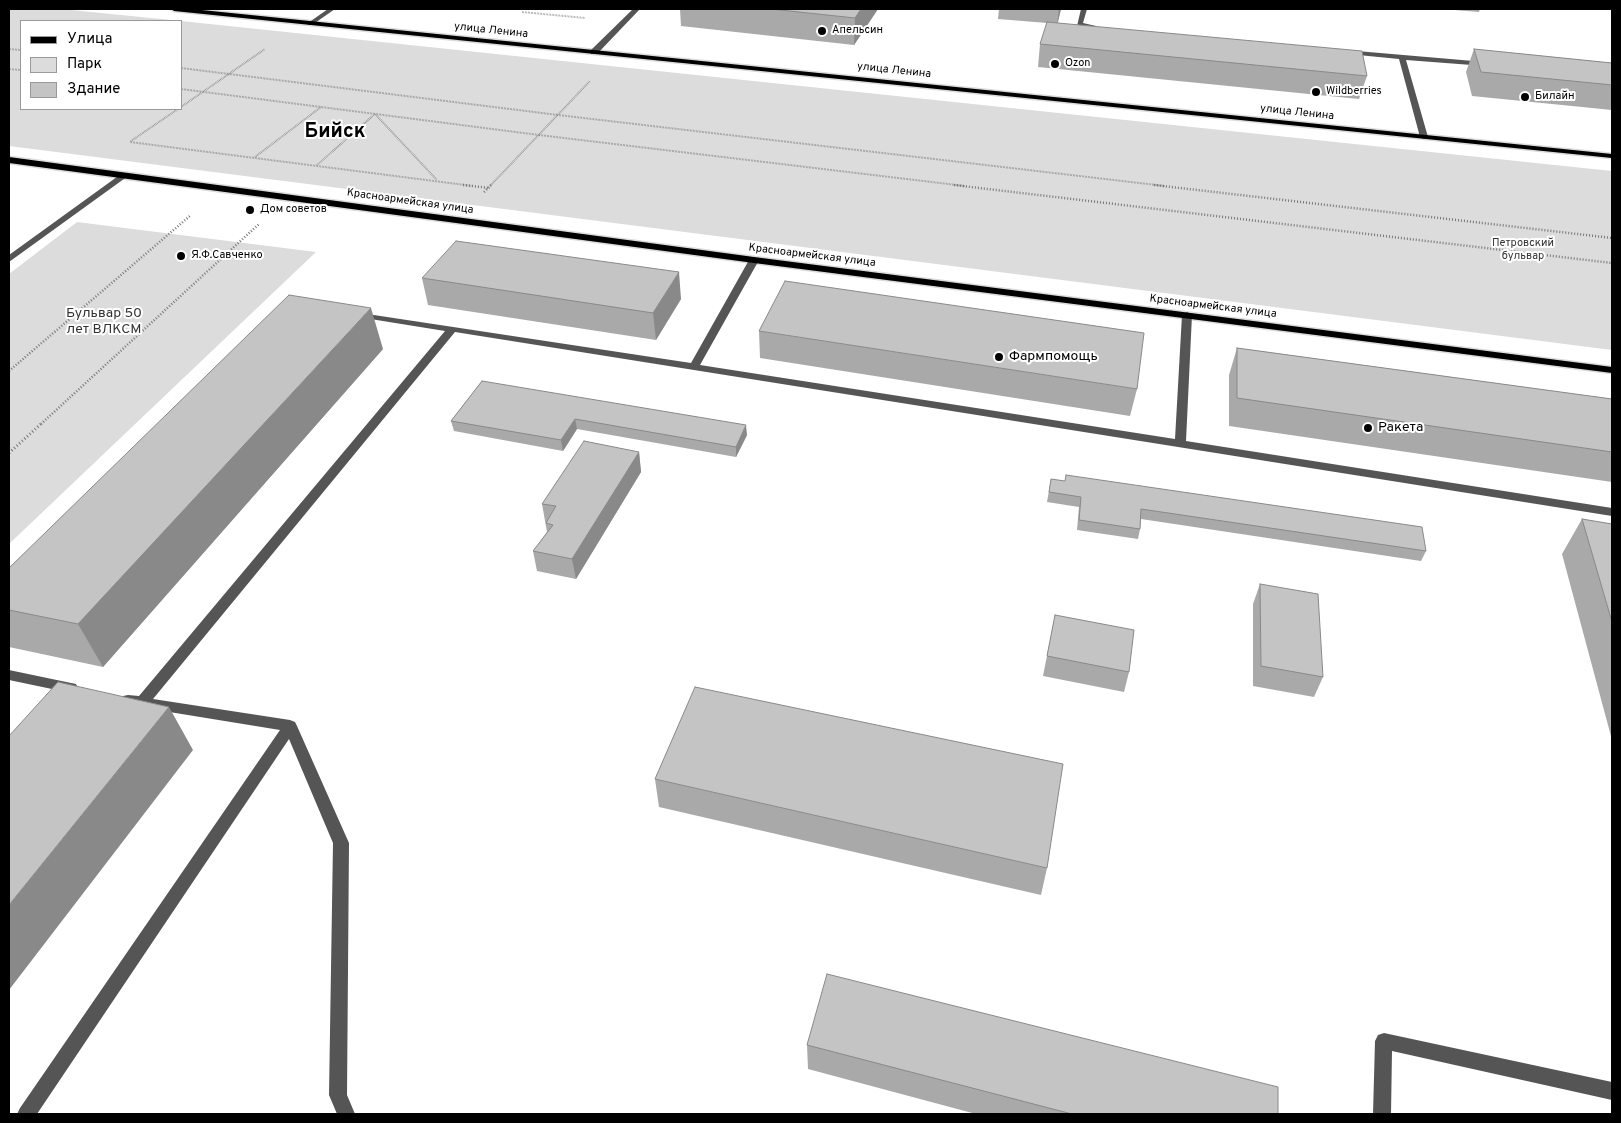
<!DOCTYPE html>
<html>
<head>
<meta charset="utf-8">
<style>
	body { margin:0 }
	#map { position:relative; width:1621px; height:1123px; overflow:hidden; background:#fff; font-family:Overpass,sans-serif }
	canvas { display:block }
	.frame { position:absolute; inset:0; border:10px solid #000; pointer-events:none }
	.legend { position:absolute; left:20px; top:20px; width:162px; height:90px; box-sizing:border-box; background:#fff; border:1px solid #999; margin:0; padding:6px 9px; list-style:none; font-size:15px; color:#000 }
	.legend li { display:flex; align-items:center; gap:10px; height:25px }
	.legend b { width:25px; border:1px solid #999 }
</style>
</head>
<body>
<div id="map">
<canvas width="1621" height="1123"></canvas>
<div class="frame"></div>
<ul class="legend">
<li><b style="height:6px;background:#000"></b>Улица</li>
<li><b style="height:14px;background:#dcdcdc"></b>Парк</li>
<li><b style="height:14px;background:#c4c4c4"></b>Здание</li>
</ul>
</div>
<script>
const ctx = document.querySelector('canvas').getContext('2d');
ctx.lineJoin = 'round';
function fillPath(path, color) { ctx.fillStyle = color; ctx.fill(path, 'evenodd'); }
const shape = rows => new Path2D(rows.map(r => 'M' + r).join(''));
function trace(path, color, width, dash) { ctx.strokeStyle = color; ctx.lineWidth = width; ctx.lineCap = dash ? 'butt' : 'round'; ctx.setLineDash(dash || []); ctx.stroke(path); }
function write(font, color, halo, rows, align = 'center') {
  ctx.font = font + ' Overpass,sans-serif'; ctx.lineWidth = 4; ctx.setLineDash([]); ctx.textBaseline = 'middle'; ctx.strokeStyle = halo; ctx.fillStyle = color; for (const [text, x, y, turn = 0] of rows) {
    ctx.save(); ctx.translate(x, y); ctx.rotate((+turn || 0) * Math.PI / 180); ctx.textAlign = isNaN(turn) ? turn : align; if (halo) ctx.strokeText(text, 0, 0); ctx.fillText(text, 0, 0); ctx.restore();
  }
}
const green = shape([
	[9,9,61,9,181,21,21,21,21,109,181,109,181,21,1612,171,1612,350,9,146],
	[77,222,316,252,9,544,9,274]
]);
const pathFar2 = shape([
	[522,12,585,18],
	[9,49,21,50],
	[181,68,558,115,1165,186],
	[9,69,21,70],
	[181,89,539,135,965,186],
	[181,107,265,49],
	[131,141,178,109],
	[130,142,473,186],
	[255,157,321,107],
	[317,165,375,114,437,180],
	[490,186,590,81]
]);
const pathFar1 = shape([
	[463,185,490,188],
	[954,185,1612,263],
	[1154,185,1612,238],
	[484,192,491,185],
	[9,371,191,215],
	[41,424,259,224]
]);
const path = shape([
	[9,453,42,423]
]);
const minor = shape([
	[328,9,335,9,312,25,308,25,308,23,328,9],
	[633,9,640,9,597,54,591,54,591,50,633,9],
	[1081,9,1087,9,1083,23,1096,26,1096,28,1077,26,1081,9],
	[1345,50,1485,62,1489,64,1485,66,1406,60,1428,137,1424,139,1420,137,1399,59,1348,54,1345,54,1345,50],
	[121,174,128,176,9,262,9,255,121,174],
	[754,257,759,260,700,365,1175,439,1182,315,1187,312,1192,315,1186,441,1612,508,1612,516,455,332,153,699,290,720,295,722,297,726,349,843,347,1095,355,1114,337,1114,329,1095,333,843,289,739,37,1114,17,1114,20,1108,280,730,151,709,145,706,128,705,123,704,121,700,123,696,128,695,139,696,445,331,358,317,353,314,354,312,691,363,749,260,754,257],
	[9,670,71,683,76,684,78,688,76,692,71,693,9,680,9,670],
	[1384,1033,1612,1082,1612,1100,1392,1051,1391,1114,1373,1114,1375,1041,1378,1035,1384,1033]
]);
const major = shape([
	[171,9,192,9,1612,154,1612,158,174,11,171,9],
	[9,157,754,257,1612,367,1612,373,754,263,9,163,9,157]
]);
const wall = shape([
	[680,9,878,9,854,45,681,26],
	[999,9,1061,9,1058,23,1367,76,1359,99,1038,67,1040,44,1047,23,998,19],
	[1442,9,1480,9,1479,12],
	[1474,49,1612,63,1612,110,1472,96,1466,72],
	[422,278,681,299,656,340,428,305],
	[759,331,1137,389,1130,416,760,358],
	[1237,348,1612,399,1612,482,1229,426,1229,375],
	[383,349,103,667,9,647,9,568],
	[482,381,747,435,736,457,577,429,563,451,454,431,451,421],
	[639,452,641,472,576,579,537,571,533,551,547,532,542,504],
	[1051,479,1426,551,1421,561,1141,519,1140,529,1138,539,1077,530,1079,507,1047,502],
	[1582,519,1612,524,1612,740,1562,554],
	[1260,584,1323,677,1314,697,1253,686,1253,604],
	[1055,615,1129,672,1124,692,1043,676],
	[655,779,1047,868,1041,895,659,807],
	[807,1045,1278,1114,976,1114,808,1069]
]);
const shadedWall = shape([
	[861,9,878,9,854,45,855,18],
	[1059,9,1061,9,1057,24],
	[679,272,681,299,656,340,653,313],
	[371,308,383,349,103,667,78,624],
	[575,419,577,429,563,451,561,440],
	[746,425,747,435,736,457,736,447],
	[639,452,641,472,576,579,572,559],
	[169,707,193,750,9,990,9,905]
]);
const building = shape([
	[771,9,861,9,855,18,771,9],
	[1047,22,1362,51,1367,76,1040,44,1047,22],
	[1474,49,1612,63,1612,85,1481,72,1474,49],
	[456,241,679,272,653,313,422,278,456,241],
	[785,281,1144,333,1137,389,759,331,785,281],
	[289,295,371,308,78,624,9,610,9,568,289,295],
	[1237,348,1612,399,1612,452,1237,398,1237,348],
	[482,381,746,425,736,447,575,419,561,440,451,421,482,381],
	[584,441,639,452,572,559,533,551,553,525,546,523,556,506,542,504,584,441],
	[1066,475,1422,527,1426,551,1141,509,1140,529,1079,520,1081,497,1049,492,1051,479,1065,481,1066,475],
	[1582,519,1612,524,1612,622,1582,519],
	[1260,584,1318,594,1323,677,1261,666,1260,584],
	[1055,615,1134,630,1129,672,1047,656,1055,615],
	[58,682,169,707,9,905,9,736,58,682],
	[695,687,1063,764,1047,868,655,779,695,687],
	[827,974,1278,1087,1278,1114,1072,1114,807,1045,827,974]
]);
const markers = [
	[822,31,5,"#000"],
	[1055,64,5,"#000"],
	[1316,92,5,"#000"],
	[1525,97,5,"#000"],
	[250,210,5,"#000"],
	[181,256,5,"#000"],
	[999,357,5,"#000"],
	[1368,428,5,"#000"]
];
const farStreetnames = [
	["улица Ленина",491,31,6],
	["улица Ленина",894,71,6],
	["улица Ленина",1297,113,6],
	["Красноармейская улица",410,202,8],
	["Красноармейская улица",812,256,7],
	["Красноармейская улица",1213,307,7]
];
const farPoinames = [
	["Апельсин",832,31],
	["Ozon",1065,64],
	["Wildberries",1326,92],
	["Билайн",1535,97],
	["Дом советов",260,210],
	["Я.Ф.Савченко",191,256]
];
const farParknames = [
	["Петровский",1523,244],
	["бульвар",1523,257]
];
const parkNames = [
	["Бульвар 50",104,314],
	["лет ВЛКСМ",104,330]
];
const poiNames = [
	["Фармпомощь",1009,357],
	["Ракета",1378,428]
];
const farTownnames = [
	["Бийск",335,133]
];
fillPath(green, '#dcdcdc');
trace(major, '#dbdbdb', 3);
trace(pathFar2, '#777', 2, [0.5, 1]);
trace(pathFar1, '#777', 2.5, [1, 2]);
trace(path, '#777', 3, [1, 2.5]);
fillPath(minor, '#555');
fillPath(major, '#000');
fillPath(wall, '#a9a9a9');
fillPath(shadedWall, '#898989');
fillPath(building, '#c4c4c4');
trace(building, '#898989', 1);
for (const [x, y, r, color] of markers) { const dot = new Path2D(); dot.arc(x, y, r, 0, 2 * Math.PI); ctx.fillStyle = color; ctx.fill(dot); trace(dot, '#fff', 2); }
write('11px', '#000', '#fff', farStreetnames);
write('11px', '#000', '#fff', farPoinames, 'left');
write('11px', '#333', '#fff', farParknames);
write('14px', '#333', '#fff', parkNames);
write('14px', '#000', '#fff', poiNames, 'left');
write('bold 20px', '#000', '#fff', farTownnames);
</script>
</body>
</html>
